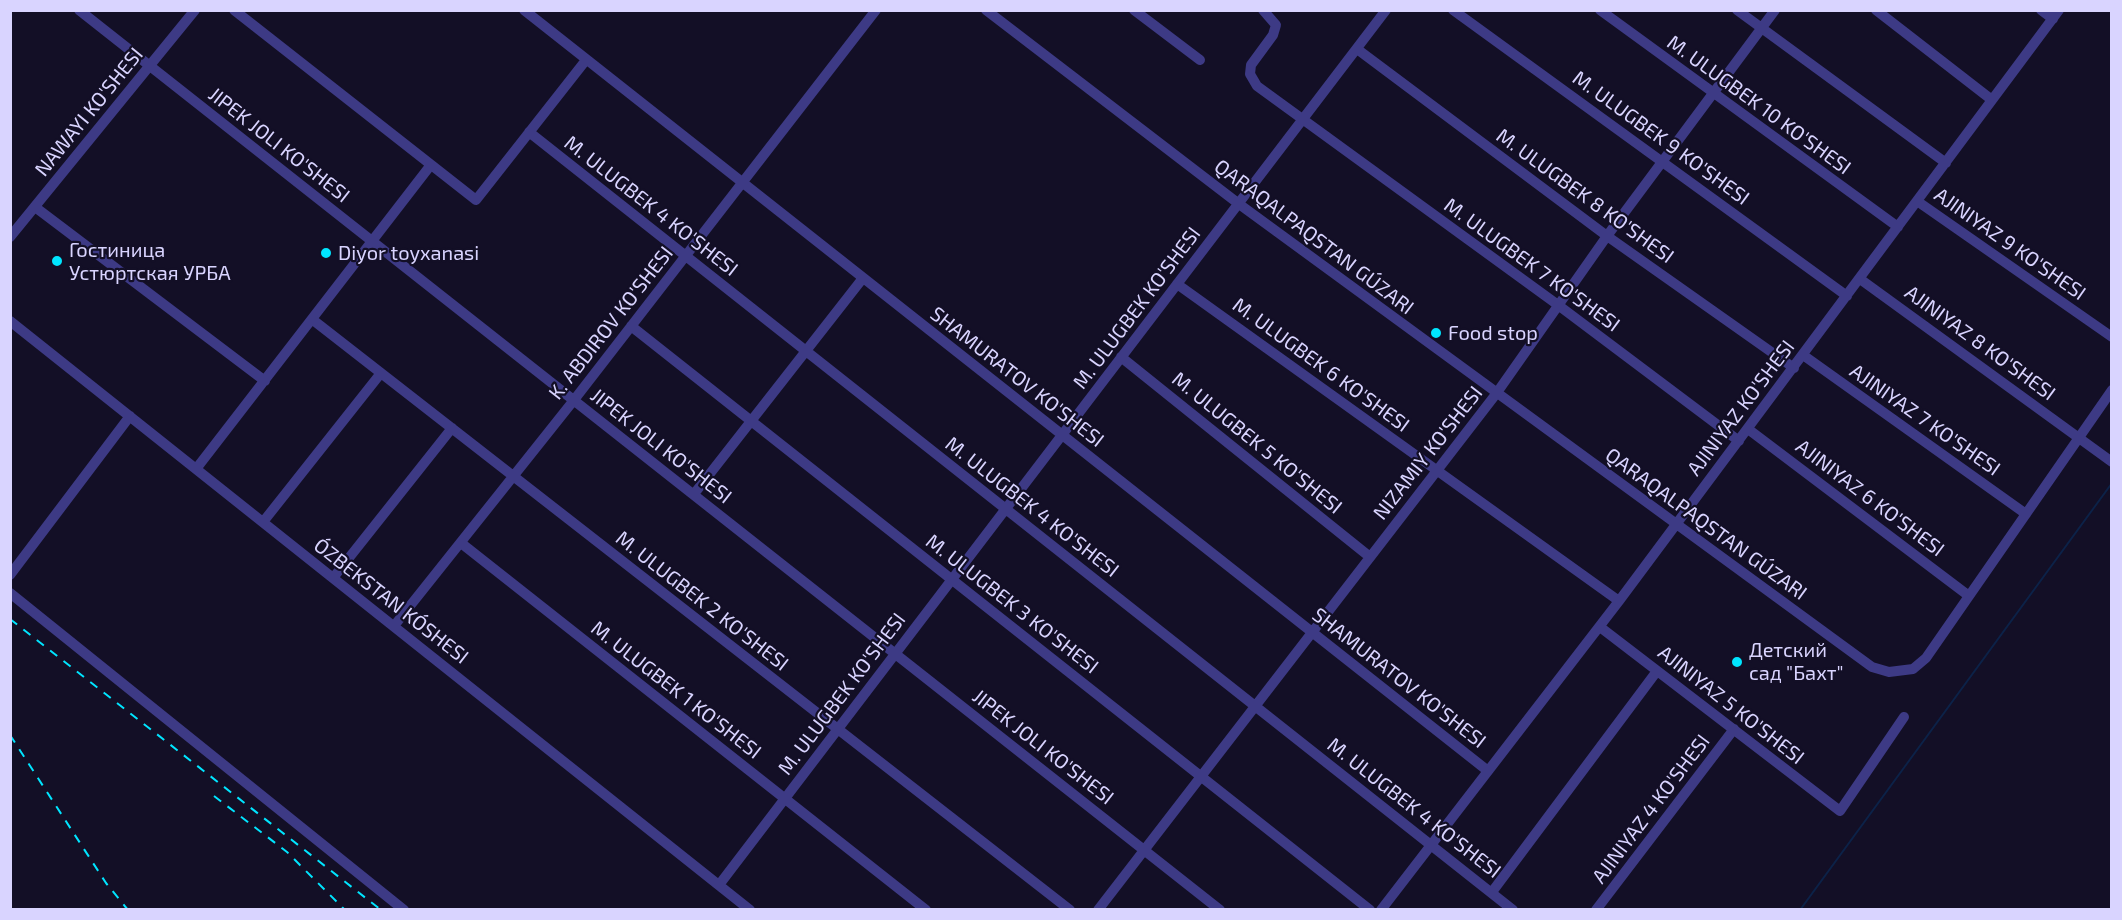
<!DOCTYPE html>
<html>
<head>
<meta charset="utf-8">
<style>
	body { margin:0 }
	#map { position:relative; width:2122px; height:920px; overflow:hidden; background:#130f26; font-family:"Exo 2",sans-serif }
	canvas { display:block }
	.frame { position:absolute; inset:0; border:12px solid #d9d4ff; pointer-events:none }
</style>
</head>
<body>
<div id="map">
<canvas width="2122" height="920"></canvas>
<div class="frame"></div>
</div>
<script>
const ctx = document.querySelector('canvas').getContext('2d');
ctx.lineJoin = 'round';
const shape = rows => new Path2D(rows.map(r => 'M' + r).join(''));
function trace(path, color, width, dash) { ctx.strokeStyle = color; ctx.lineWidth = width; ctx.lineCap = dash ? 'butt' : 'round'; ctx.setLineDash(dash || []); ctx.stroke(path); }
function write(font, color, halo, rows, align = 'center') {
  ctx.font = font + ' "Exo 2",sans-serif'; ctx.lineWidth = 4.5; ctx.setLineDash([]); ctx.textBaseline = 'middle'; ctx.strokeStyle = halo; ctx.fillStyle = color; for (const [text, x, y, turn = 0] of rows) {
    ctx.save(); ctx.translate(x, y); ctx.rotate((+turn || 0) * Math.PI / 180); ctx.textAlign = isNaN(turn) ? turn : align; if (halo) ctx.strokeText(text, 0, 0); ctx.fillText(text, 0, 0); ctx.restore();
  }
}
const stream = shape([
	[1800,910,2112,483]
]);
const minor = shape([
	[79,10,1220,910],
	[234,10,476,200,586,60],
	[524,10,1488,771],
	[986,10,1239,204,1872,667,1889,672,1913,669,1926,658,2112,390],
	[1134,10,1200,60],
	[1263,10,1276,25,1273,35,1251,65,1250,74,1257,86,1558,305,1739,441],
	[1453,10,1847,296],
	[1600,10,1898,227],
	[1737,10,1946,163],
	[1876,10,1992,100],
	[2041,10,2053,19],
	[1357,49,1607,236,1794,368],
	[529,132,1513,910],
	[1917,201,2112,337],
	[35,207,265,381],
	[10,237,195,10],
	[1860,279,2112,462],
	[1177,284,1619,601],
	[313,320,1070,910],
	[10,321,750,910],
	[631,326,1370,910],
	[1803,355,2026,514],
	[1121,357,1370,557],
	[1748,429,1969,596],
	[196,469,430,166],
	[694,494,863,278],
	[263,522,381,373],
	[461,543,926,910],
	[10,575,130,416],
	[333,578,452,428],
	[10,593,404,910],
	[394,626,574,400,876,10],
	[1600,627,1840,811,1904,717],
	[719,885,1386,10],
	[1492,892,1657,671],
	[1098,910,1496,394,1607,236,1775,10],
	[1381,910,1619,601,2059,10],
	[1596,910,1734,729]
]);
const rail = shape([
	[10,619,381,910],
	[10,735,106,883,128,910],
	[214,796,287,852,345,910]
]);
const markers = [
	[326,253,6,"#00e5ff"],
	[57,261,6,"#00e5ff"],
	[1436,333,6,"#00e5ff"],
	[1737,662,6,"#00e5ff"]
];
const streetNames = [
	["M. ULUGBEK 10 KO'SHESI",1759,105,36],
	["NAWAYI KO'SHESI",89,112,-51],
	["M. ULUGBEK 9 KO'SHESI",1661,138,36],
	["JIPEK JOLI KO'SHESI",279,145,38],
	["M. ULUGBEK 8 KO'SHESI",1585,196,36],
	["M. ULUGBEK 4 KO'SHESI",651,206,38],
	["QARAQALPAQSTAN GÚZARI",1314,237,37],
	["AJINIYAZ 9 KO'SHESI",2010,244,35],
	["M. ULUGBEK 7 KO'SHESI",1532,265,36],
	["M. ULUGBEK KO'SHESI",1137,308,-53],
	["K. ABDIROV KO'SHESI",611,323,-52],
	["AJINIYAZ 8 KO'SHESI",1980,343,36],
	["M. ULUGBEK 6 KO'SHESI",1321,365,36],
	["SHAMURATOV KO'SHESI",1017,377,38],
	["AJINIYAZ KO'SHESI",1741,408,-53],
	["AJINIYAZ 7 KO'SHESI",1925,420,35],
	["M. ULUGBEK 5 KO'SHESI",1257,443,39],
	["JIPEK JOLI KO'SHESI",661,446,38],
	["NIZAMIY KO'SHESI",1428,453,-52],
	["AJINIYAZ 6 KO'SHESI",1870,498,37],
	["M. ULUGBEK 4 KO'SHESI",1032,507,38],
	["QARAQALPAQSTAN GÚZARI",1706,524,36],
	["ÓZBEKSTAN KÓSHESI",391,601,38],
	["M. ULUGBEK 2 KO'SHESI",702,601,38],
	["M. ULUGBEK 3 KO'SHESI",1012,604,38],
	["SHAMURATOV KO'SHESI",1399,678,38],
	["M. ULUGBEK 1 KO'SHESI",676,690,38],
	["M. ULUGBEK KO'SHESI",842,694,-53],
	["AJINIYAZ 5 KO'SHESI",1731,705,38],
	["JIPEK JOLI KO'SHESI",1043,747,38],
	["M. ULUGBEK 4 KO'SHESI",1414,808,38],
	["AJINIYAZ 4 KO'SHESI",1651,809,-53]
];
const poiNames = [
	["Гостиница",69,250],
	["Устюртская УРБА",69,273],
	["Diyor toyxanasi",338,253],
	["Food stop",1448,333],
	["Детский",1749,650],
	["сад \"Бахт\"",1749,673]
];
trace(stream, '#0c2248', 2);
trace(minor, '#3d3a85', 10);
trace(rail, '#00e5ff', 2, [9, 8]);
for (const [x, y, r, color] of markers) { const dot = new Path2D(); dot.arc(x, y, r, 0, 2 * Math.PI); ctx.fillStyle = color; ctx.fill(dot); trace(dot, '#130f26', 2); }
write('20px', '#d9d4ff', '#130f26', streetNames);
write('20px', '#d9d4ff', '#130f26', poiNames, 'left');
</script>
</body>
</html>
